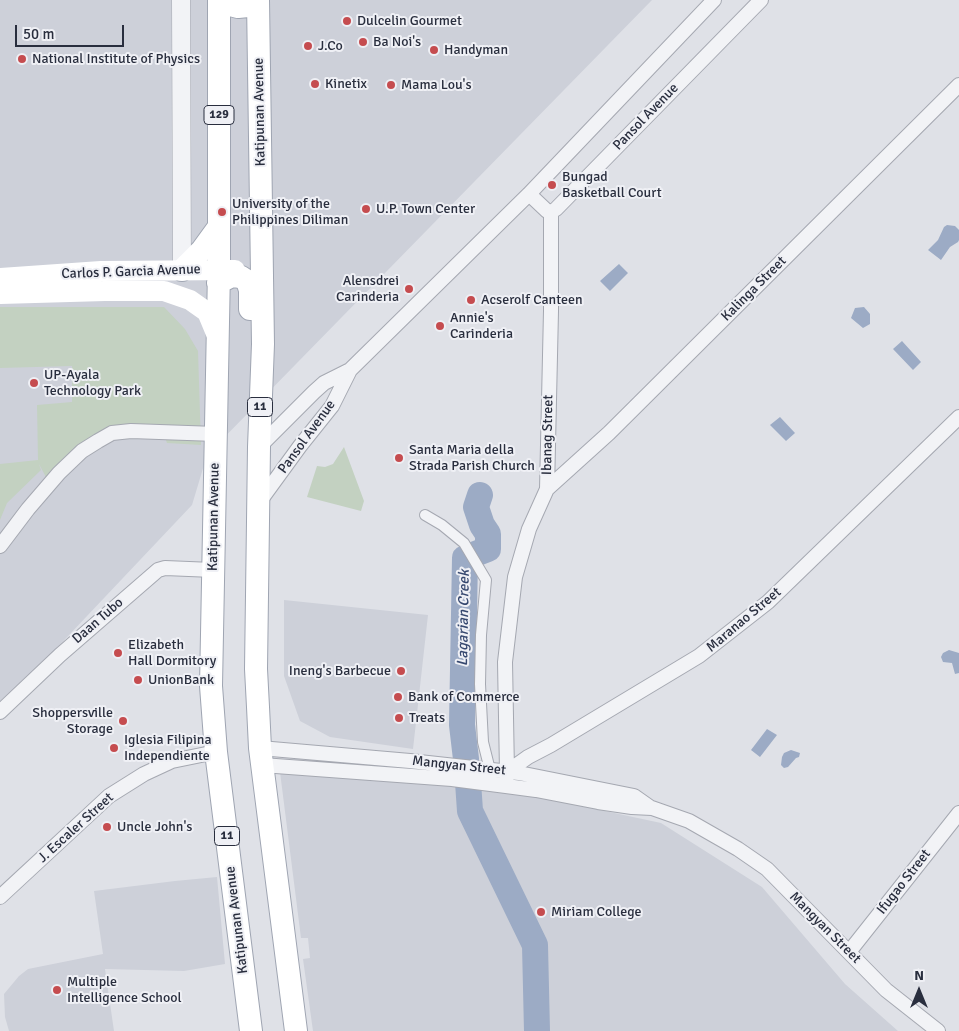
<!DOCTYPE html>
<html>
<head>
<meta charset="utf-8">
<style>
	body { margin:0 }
	#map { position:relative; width:959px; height:1031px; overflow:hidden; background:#dfe1e7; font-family:Signika,sans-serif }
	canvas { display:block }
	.north { position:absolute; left:894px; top:966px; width:50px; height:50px; -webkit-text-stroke:4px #eff0f5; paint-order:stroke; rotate:0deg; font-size:14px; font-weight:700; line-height:20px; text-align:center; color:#292e3e }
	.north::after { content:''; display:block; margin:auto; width:18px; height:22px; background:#292e3e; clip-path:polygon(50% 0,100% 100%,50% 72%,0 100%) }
	.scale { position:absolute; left:15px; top:25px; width:109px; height:22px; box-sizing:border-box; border:2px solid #292e3e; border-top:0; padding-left:6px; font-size:15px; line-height:18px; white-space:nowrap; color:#292e3e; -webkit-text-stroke:4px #eff0f5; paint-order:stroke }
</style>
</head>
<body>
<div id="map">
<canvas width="959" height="1031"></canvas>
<div class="north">N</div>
<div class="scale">50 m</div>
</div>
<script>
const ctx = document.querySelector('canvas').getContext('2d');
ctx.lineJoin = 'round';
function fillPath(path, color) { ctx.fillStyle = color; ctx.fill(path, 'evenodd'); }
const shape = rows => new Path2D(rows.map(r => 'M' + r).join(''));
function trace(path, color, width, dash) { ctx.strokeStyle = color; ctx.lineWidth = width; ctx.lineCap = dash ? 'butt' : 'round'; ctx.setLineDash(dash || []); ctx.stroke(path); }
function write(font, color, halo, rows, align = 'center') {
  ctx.font = font + ' Signika,sans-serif'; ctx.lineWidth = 4; ctx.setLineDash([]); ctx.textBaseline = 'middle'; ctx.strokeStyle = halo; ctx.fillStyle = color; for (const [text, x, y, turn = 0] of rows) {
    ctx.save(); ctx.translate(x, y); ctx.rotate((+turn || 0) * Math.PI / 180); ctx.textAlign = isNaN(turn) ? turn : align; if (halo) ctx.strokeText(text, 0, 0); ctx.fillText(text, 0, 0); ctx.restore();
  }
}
const built = shape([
	[0,0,652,0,207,455,192,505,0,708],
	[284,600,428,615,413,749,330,737,300,721,284,676],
	[280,772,507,790,661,823,762,887,845,984,898,1031,313,1031,303,959,310,958,308,938,301,938],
	[217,877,225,964,184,971,105,969,114,1031,9,1031,5,1017,4,994,19,976,28,969,103,954,94,891,175,881]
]);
const green = shape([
	[0,307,164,307,185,329,198,351,201,445,167,443,161,426,106,427,88,452,47,479,39,464,41,470,7,503,0,520,0,464,38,460,37,405,72,402,72,366,0,368],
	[344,447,364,501,361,511,307,497,317,466,325,467,333,464]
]);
const water = shape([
	[947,225,955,226,959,230,959,240,958,242,950,247,941,260,928,250,938,240,944,227],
	[619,264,628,273,610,291,600,281],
	[864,307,870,314,870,324,863,328,851,318,855,308],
	[902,341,921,362,913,370,893,349],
	[780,417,795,433,786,441,770,425],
	[949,650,959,653,959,673,955,674,952,663,943,662,941,657,943,653],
	[767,729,777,735,760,757,751,750],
	[791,750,800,753,799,757,796,758,788,767,784,768,781,765,782,757,784,753]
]);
const river = shape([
	[466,759,462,725,465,558,488,549,488,534,482,525,476,507,480,495],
	[468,782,470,811,535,945,537,1031]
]);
const pedestrian = shape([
	[425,515,442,525,464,543,486,580,481,635,480,684,483,742,490,770]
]);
const minor = shape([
	[529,194,547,211,551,212,556,209,761,0],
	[259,447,314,392,324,383,350,370],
	[547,489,609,433,959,85],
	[260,501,300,446,332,406,350,370,529,194,714,0],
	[0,546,28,509,59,473,82,451,98,441,112,433,131,431,216,434],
	[0,712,60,655,158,570,165,568,213,570],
	[260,748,410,761,519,773,634,796,651,808],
	[262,765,452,779,506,786,536,790,598,802,632,807,652,808,689,821,738,849,767,869,886,990,938,1031],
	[507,772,505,662,515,577,529,529,547,489,551,311,551,212],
	[506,786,507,772,528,757,551,745,699,656,768,602,959,417],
	[0,897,109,796,144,774,172,761,216,752],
	[849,952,959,813]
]);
const tertiary = shape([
	[181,0,182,270]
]);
const secondary = shape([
	[0,278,101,271,235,270],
	[0,294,105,291,164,291,190,300,207,312,217,336]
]);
const primary = shape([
	[219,0,219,270,211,686,216,752,251,1031],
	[258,0,263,344,259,447,256,669,258,707,260,748,296,1031],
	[219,2,238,7,258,5],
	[182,270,202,250,218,228],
	[218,283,232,276,241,277,247,281,250,290,250,309]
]);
const markers = [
	[347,21,5,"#c54c4f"],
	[363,42,5,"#c54c4f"],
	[308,46,5,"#c54c4f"],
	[434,50,5,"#c54c4f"],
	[22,59,5,"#c54c4f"],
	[315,84,5,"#c54c4f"],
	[391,85,5,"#c54c4f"],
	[552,185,5,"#c54c4f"],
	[366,209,5,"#c54c4f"],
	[222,212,5,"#c54c4f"],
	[409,289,5,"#c54c4f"],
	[471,300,5,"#c54c4f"],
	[440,326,5,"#c54c4f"],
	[34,383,5,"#c54c4f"],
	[399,458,5,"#c54c4f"],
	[118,653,5,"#c54c4f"],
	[401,671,5,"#c54c4f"],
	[138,680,5,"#c54c4f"],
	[398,697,5,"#c54c4f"],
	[399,718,5,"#c54c4f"],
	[123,721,5,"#c54c4f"],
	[114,748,5,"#c54c4f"],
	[107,827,5,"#c54c4f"],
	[541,912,5,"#c54c4f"],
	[57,990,5,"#c54c4f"]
];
const shields = [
	[219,115,30],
	[260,407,25],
	[227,836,25]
];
const shieldNames = [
	["129",219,115],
	["11",260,407],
	["11",227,836]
];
const poiNames = [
	["Dulcelin Gourmet",357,21],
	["Ba Noi's",373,42],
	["J.Co",318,46],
	["Handyman",444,50],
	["National Institute of Physics",32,59],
	["Kinetix",325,84],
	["Mama Lou's",401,85],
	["Bungad",562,177],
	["Basketball Court",562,193],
	["University of the",232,204],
	["Philippines Diliman",232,220],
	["U.P. Town Center",376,209],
	["Alensdrei",399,281,"right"],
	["Carinderia",399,297,"right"],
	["Acserolf Canteen",481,300],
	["Annie's",450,318],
	["Carinderia",450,334],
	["UP-Ayala",44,375],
	["Technology Park",44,391],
	["Santa Maria della",409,450],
	["Strada Parish Church",409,466],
	["Elizabeth",128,645],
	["Hall Dormitory",128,661],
	["Ineng's Barbecue",391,671,"right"],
	["UnionBank",148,680],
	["Bank of Commerce",408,697],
	["Shoppersville",113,713,"right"],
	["Storage",113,729,"right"],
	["Treats",409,718],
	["Iglesia Filipina",124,740],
	["Independiente",124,756],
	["Uncle John's",117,827],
	["Miriam College",551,912],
	["Multiple",67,982],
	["Intelligence School",67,998]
];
const streetNames = [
	["Katipunan Avenue",260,112,-91],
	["Pansol Avenue",646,117,-46],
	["Carlos P. Garcia Avenue",131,272,-2],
	["Kalinga Street",754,289,-45],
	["Ibanag Street",548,435,-89],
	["Pansol Avenue",307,437,-54],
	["Katipunan Avenue",214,517,-89],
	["Maranao Street",744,620,-40],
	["Daan Tubo",98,621,-41],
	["Mangyan Street",459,766,6],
	["J. Escaler Street",76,828,-42],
	["Ifugao Street",904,882,-52],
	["Katipunan Avenue",237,920,-97],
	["Mangyan Street",825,928,45]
];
const waterNames = [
	["Lagarian Creek",464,618,-89]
];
fillPath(built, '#cdd0d9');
fillPath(green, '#c3d1c1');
fillPath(water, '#9cabc5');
trace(river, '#9cabc5', 26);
trace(pedestrian, '#a5a8b1', 12);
trace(minor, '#a5a8b1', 16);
trace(tertiary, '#a5a8b1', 19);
trace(primary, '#9fa5b2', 24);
trace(pedestrian, '#f2f3f6', 10);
trace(minor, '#f2f3f6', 14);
trace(tertiary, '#f2f3f6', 18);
trace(secondary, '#fff', 20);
trace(primary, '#fff', 22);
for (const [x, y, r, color] of markers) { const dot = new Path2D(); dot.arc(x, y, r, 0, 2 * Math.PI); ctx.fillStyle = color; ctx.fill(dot); trace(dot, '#eff0f5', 2); }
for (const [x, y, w] of shields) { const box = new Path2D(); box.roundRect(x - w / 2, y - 9.5, w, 19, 4); ctx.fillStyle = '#eff0f5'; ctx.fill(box); trace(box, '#292e3e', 1); }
write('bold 12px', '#292e3e', null, shieldNames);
write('14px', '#292e3e', '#eff0f5', poiNames, 'left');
write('14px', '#292e3e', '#eff0f5', streetNames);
write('italic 15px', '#36486f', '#eff0f5', waterNames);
</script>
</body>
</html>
